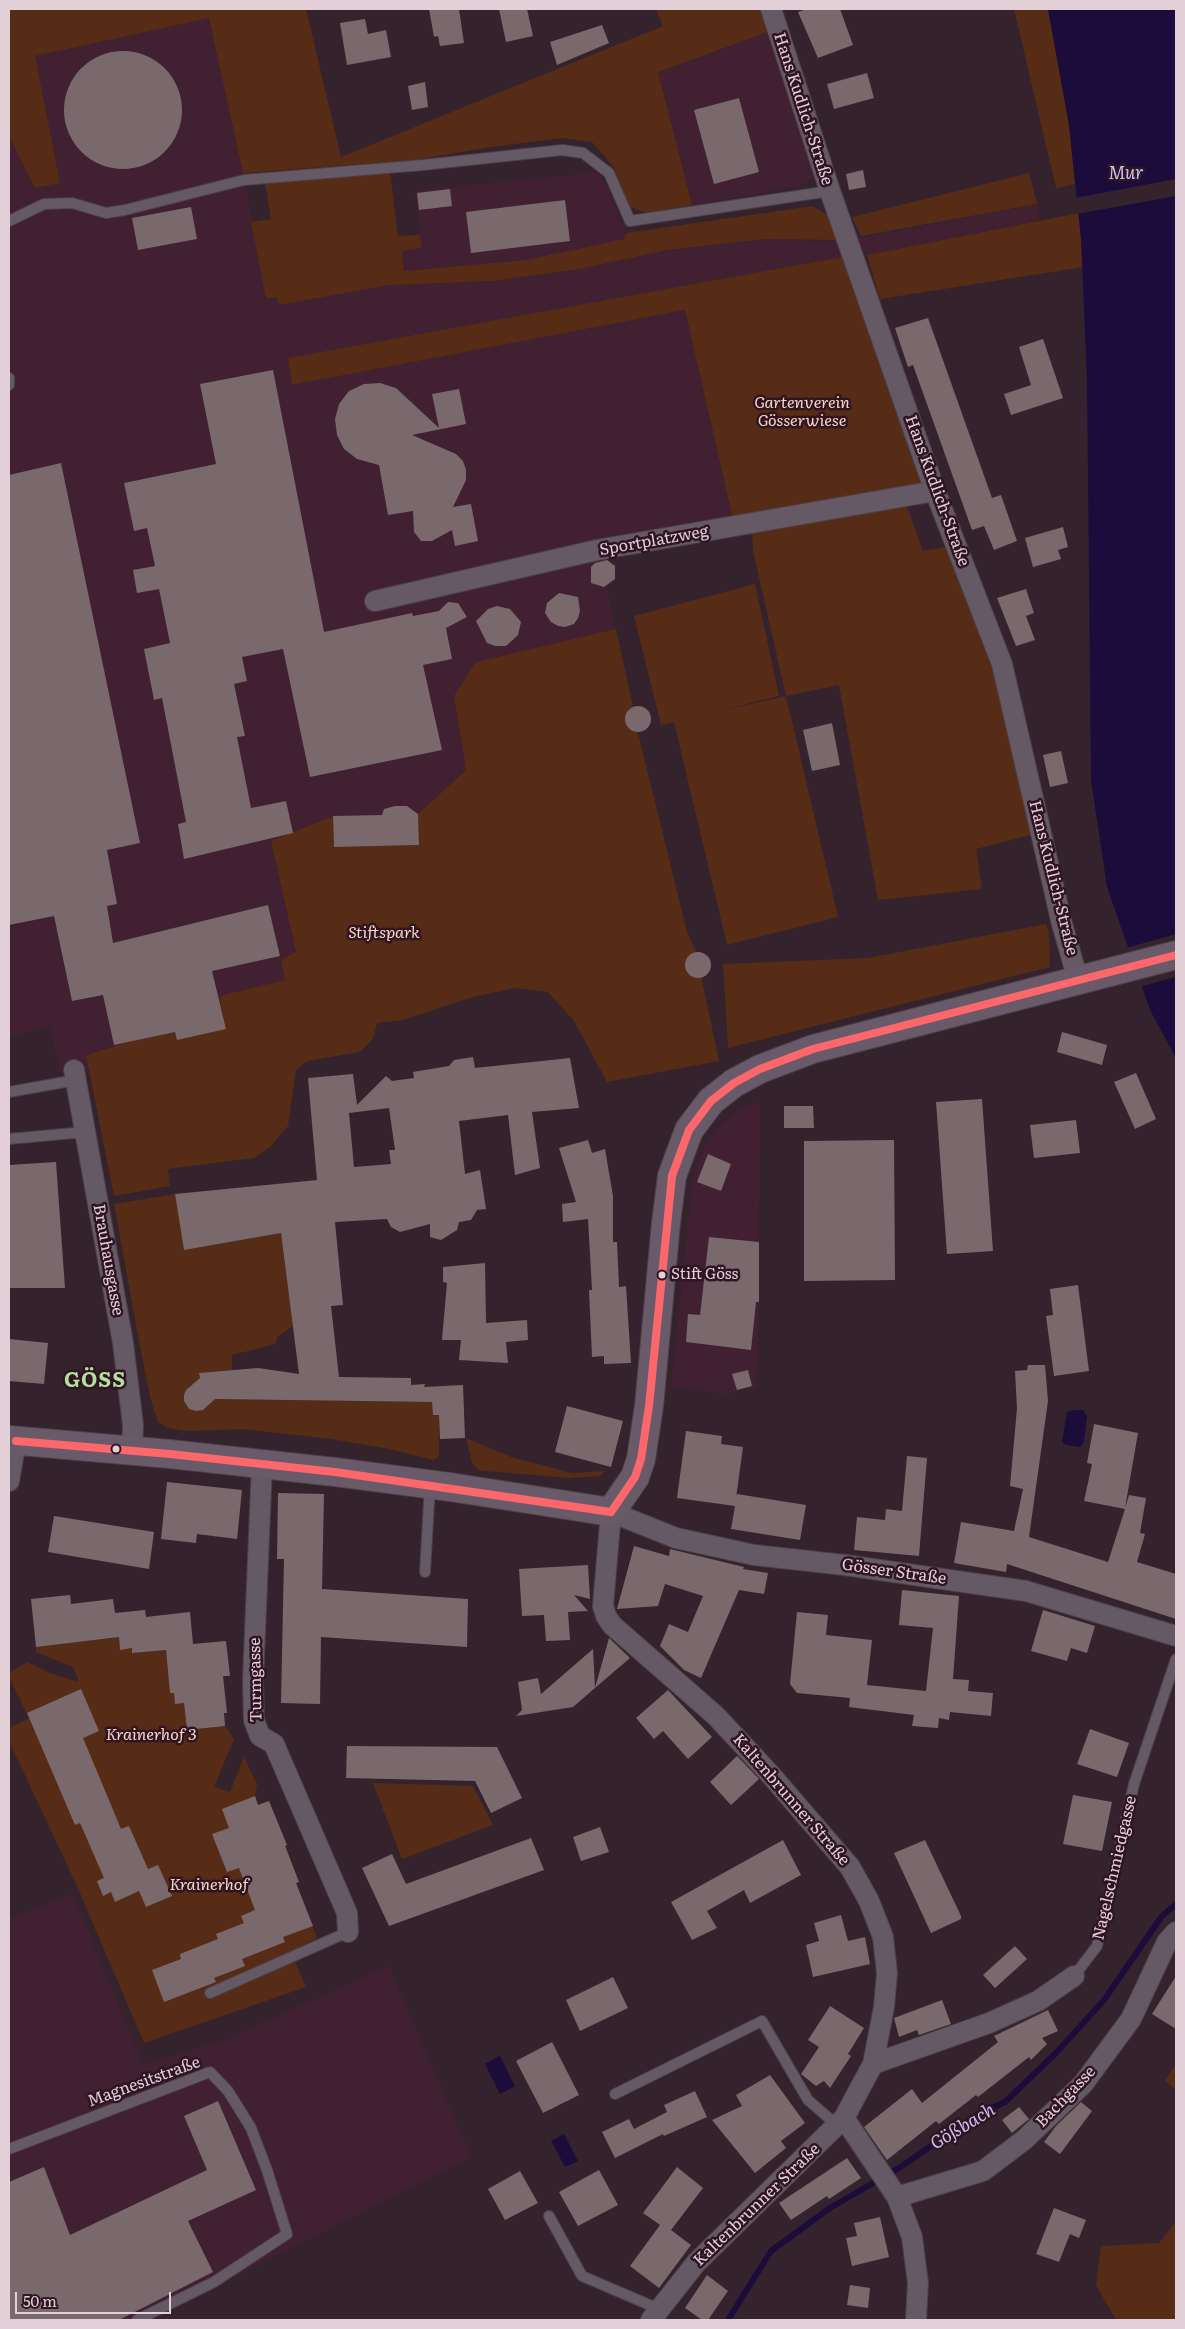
<!DOCTYPE html>
<html>
<head>
<meta charset="utf-8">
<style>
	body { margin:0 }
	#map { position:relative; width:1185px; height:2329px; overflow:hidden; background:#34232c; font-family:Literata,serif }
	canvas { display:block }
	.frame { position:absolute; inset:0; border:10px solid #e2cfd7; pointer-events:none }
	.scale { position:absolute; left:15px; top:2292px; width:156px; height:22px; box-sizing:border-box; border:2px solid #e2cfd7; border-top:0; padding-left:6px; font-size:15px; line-height:18px; white-space:nowrap; color:#e2cfd7; -webkit-text-stroke:4px #2f1422; paint-order:stroke }
</style>
</head>
<body>
<div id="map">
<canvas width="1185" height="2329"></canvas>
<div class="frame"></div>
<div class="scale">50 m</div>
</div>
<script>
const ctx = document.querySelector('canvas').getContext('2d');
ctx.lineJoin = 'round';
function fillPath(path, color) { ctx.fillStyle = color; ctx.fill(path, 'evenodd'); }
const shape = rows => new Path2D(rows.map(r => 'M' + r).join(''));
function trace(path, color, width, dash) { ctx.strokeStyle = color; ctx.lineWidth = width; ctx.lineCap = dash ? 'butt' : 'round'; ctx.setLineDash(dash || []); ctx.stroke(path); }
function write(font, color, halo, rows, align = 'center') {
  ctx.font = font + ' Literata,serif'; ctx.lineWidth = 5; ctx.setLineDash([]); ctx.textBaseline = 'middle'; ctx.strokeStyle = halo; ctx.fillStyle = color; for (const [text, x, y, turn = 0] of rows) {
    ctx.save(); ctx.translate(x, y); ctx.rotate((+turn || 0) * Math.PI / 180); ctx.textAlign = isNaN(turn) ? turn : align; if (halo) ctx.strokeText(text, 0, 0); ctx.fillText(text, 0, 0); ctx.restore();
  }
}
const built = shape([
	[209,17,243,173,266,298,277,298,279,305,390,285,492,281,580,269,667,250,765,239,838,242,1037,204,1040,220,867,255,866,251,842,255,842,257,288,358,292,385,685,310,733,519,596,544,616,629,476,662,454,696,466,770,418,814,407,806,395,806,382,815,333,816,271,841,296,952,286,980,219,996,226,1029,168,1030,86,1055,88,1068,60,1073,50,1027,9,1036,9,136,35,188,59,183,34,56],
	[768,32,814,177,801,186,692,205,658,72],
	[600,172,626,233,625,239,526,260,404,271,402,251,422,248,415,191],
	[760,1101,758,1361,756,1387,727,1394,671,1386,693,1176,705,1146,716,1128,744,1107],
	[73,1894,143,2065,225,2040,389,1966,471,2157,148,2320,9,2320,9,1919]
]);
const green = shape([
	[9,9,306,9,341,157,663,26,656,9,761,9,768,32,658,72,692,205,647,213,628,206,614,167,592,142,562,138,491,147,414,160,243,173,209,18,35,56,60,183,35,188,9,136],
	[1014,9,1048,9,1069,125,1075,184,1056,188],
	[390,173,398,236,420,235,422,248,402,251,404,271,526,260,624,239,626,233,813,206,832,218,837,240,765,239,667,250,580,269,492,281,390,285,279,305,277,298,266,298,251,222,271,219,265,182],
	[1029,173,1037,204,861,236,852,217],
	[1079,213,1083,267,880,299,867,255],
	[842,257,921,476,918,485,733,519,685,310,292,385,288,358],
	[906,504,923,551,946,547,991,650,1031,835,976,849,982,889,878,900,839,685,786,696,838,917,727,945,674,722,661,725,634,616,755,584,779,696,711,713,786,696,753,551,752,531],
	[616,629,633,707,628,710,625,720,628,728,638,733,687,932,696,952,719,1061,607,1082,574,1021,548,992,515,988,473,997,403,1020,377,1023,373,1039,360,1052,307,1061,296,1070,288,1126,270,1147,254,1158,168,1169,170,1186,114,1196,86,1055,168,1030,226,1029,219,996,285,980,281,960,296,952,271,841,333,816,334,847,419,845,418,814,466,770,454,696,476,662],
	[1046,924,1049,934,1050,967,728,1048,723,964,868,958],
	[175,1194,184,1250,281,1233,293,1326,277,1337,276,1344,232,1355,232,1370,200,1373,200,1384,191,1385,184,1395,184,1401,189,1409,196,1411,203,1410,209,1405,211,1399,432,1402,433,1415,439,1415,439,1454,437,1458,433,1460,390,1449,332,1439,243,1429,187,1431,168,1428,158,1422,150,1397,141,1352,114,1204],
	[466,1438,511,1457,572,1473,605,1471,600,1476,568,1478,486,1471,478,1470,472,1462],
	[119,1637,120,1649,132,1648,133,1653,166,1650,170,1693,174,1693,175,1704,184,1703,187,1730,225,1726,234,1739,214,1787,230,1792,244,1757,257,1784,255,1796,258,1805,269,1801,299,1882,296,1883,317,1938,291,1952,306,1987,144,2043,77,1886,9,1741,9,1728,29,1718,9,1677,9,1673,27,1662,52,1674,79,1682,73,1667,36,1652,36,1647],
	[373,1783,473,1786,493,1825,402,1859],
	[1176,2064,1176,2091,1165,2080],
	[1176,2221,1176,2320,1116,2320,1096,2285,1101,2246,1159,2243]
]);
const water = shape([
	[1048,9,1176,9,1176,1058,1150,1010,1107,887,1091,780,1087,380,1081,239,1069,125],
	[1074,1410,1083,1410,1087,1416,1084,1442,1080,1447,1066,1445,1062,1442,1067,1412],
	[500,2056,515,2086,500,2094,485,2064],
	[564,2134,578,2161,565,2167,551,2141]
]);
const pier = shape([
	[1176,179,1176,196,1077,214,1075,198],
	[1176,934,1176,977,1139,987,1126,948]
]);
const stream = shape([
	[728,2320,771,2251,830,2208,899,2168,978,2114,1005,2102,1055,2054,1104,2000,1162,1916,1176,1904]
]);
const building = shape([
	[429,9,459,9,464,43,440,46,438,36,434,37],
	[499,9,527,9,533,36,506,42],
	[807,9,840,9,853,45,818,58,798,12],
	[365,19,368,34,386,30,391,57,347,65,340,23],
	[602,25,609,43,557,65,550,42],
	'64 110a59 59 0 1 1 118 0a59 59 0 1 1-118 0Z',
	[867,73,874,98,834,109,827,84],
	[425,82,428,107,412,110,408,86],
	[739,98,759,172,714,184,694,110],
	[863,170,866,187,849,190,846,174],
	[450,189,452,206,419,210,417,193],
	[565,200,570,241,471,253,466,212],
	[191,207,197,239,138,250,132,218],
	[928,318,992,498,1001,495,1017,541,994,550,984,526,972,530,913,365,908,367,895,328],
	[1043,339,1063,398,1011,415,1004,394,1031,385,1019,347],
	[273,370,324,632,412,613,413,616,439,611,448,602,458,603,467,617,446,628,452,659,423,665,442,750,310,777,283,649,242,657,247,681,234,684,245,736,237,737,251,808,286,801,293,833,184,859,178,824,186,822,162,698,154,700,144,649,170,643,159,589,137,593,133,570,155,566,147,528,134,531,124,483,216,464,200,384],
	[380,383,396,388,439,428,432,394,459,389,466,424,412,435,456,454,463,461,466,470,466,480,453,507,471,504,478,541,455,546,452,530,432,541,421,541,414,532,413,511,388,515,379,465,357,459,344,449,337,435,335,419,339,404,349,391,364,384],
	[61,463,140,843,107,850,117,904,107,906,113,943,268,905,280,956,212,971,226,1029,177,1040,175,1032,114,1045,103,995,72,1001,54,916,9,925,9,475],
	[1063,527,1068,547,1058,550,1061,559,1033,567,1025,538],
	[607,560,615,566,615,579,604,587,591,583,591,567,595,563],
	[1026,589,1034,613,1026,616,1035,640,1016,646,997,598],
	[559,593,578,597,580,611,578,618,574,624,565,627,558,626,551,622,545,613,547,603],
	[497,606,510,609,521,622,518,635,506,646,495,646,487,643,476,621,488,609],
	'625 719a13 13 0 1 1 26 0a13 13 0 1 1-26 0Z',
	[832,723,840,765,812,771,803,730],
	[1061,751,1068,783,1050,787,1043,755],
	[395,806,407,806,418,814,419,845,334,847,333,816,382,815,384,809],
	'685 965a13 13 0 1 1 26 0a13 13 0 1 1-26 0Z',
	[1062,1032,1107,1045,1102,1065,1057,1052],
	[473,1057,475,1068,570,1058,579,1108,532,1112,540,1168,515,1175,508,1115,459,1121,465,1174,480,1170,486,1209,477,1210,471,1220,459,1222,457,1230,441,1240,430,1237,430,1224,400,1232,391,1227,387,1219,335,1222,343,1305,331,1306,339,1377,411,1378,411,1385,425,1384,424,1387,463,1385,465,1438,440,1439,439,1415,433,1415,432,1402,215,1399,203,1410,196,1411,189,1409,184,1401,184,1395,186,1390,200,1378,199,1373,258,1368,299,1374,281,1233,184,1250,175,1194,317,1180,308,1078,353,1074,357,1105,386,1076,392,1081,414,1078,413,1072,449,1066,454,1060],
	[389,1108,395,1150,389,1150,391,1164,354,1167,349,1113],
	[1136,1073,1156,1119,1135,1129,1114,1082],
	[982,1099,993,1251,947,1254,936,1102],
	[784,1106,813,1106,814,1128,784,1128],
	[1076,1120,1080,1153,1034,1158,1030,1125],
	[588,1140,592,1153,605,1149,613,1196,613,1242,617,1242,619,1287,626,1286,631,1363,604,1364,604,1356,592,1357,589,1290,592,1290,588,1219,563,1222,562,1204,576,1202,559,1148],
	[894,1140,895,1280,804,1281,804,1141],
	[708,1154,731,1164,721,1191,697,1182],
	[56,1162,65,1288,9,1288,9,1165],
	[709,1237,759,1242,759,1302,756,1302,751,1350,686,1342,688,1314,700,1315],
	[485,1263,486,1323,527,1320,528,1340,506,1342,508,1363,459,1360,461,1340,442,1340,447,1283,443,1282,443,1267],
	[1078,1285,1089,1371,1054,1376,1046,1316,1053,1315,1050,1289],
	[9,1339,48,1343,44,1384,9,1381],
	[1028,1365,1045,1365,1048,1401,1029,1537,1108,1562,1125,1509,1084,1501,1092,1464,1087,1463,1094,1424,1138,1433,1125,1508,1129,1495,1146,1498,1140,1533,1145,1534,1137,1562,1176,1574,1176,1619,1007,1564,1006,1572,954,1563,961,1522,1014,1531,1023,1489,1010,1486,1017,1408,1015,1371,1027,1370],
	[748,1370,752,1386,737,1390,732,1374],
	[567,1406,623,1421,611,1467,555,1452],
	[686,1431,722,1436,721,1444,743,1447,736,1498,737,1494,806,1505,800,1540,731,1529,735,1506,677,1498],
	[907,1456,927,1458,919,1556,854,1550,857,1517,885,1520,886,1509,902,1511],
	[167,1482,242,1490,237,1539,197,1534,196,1543,161,1539],
	[278,1493,324,1494,322,1589,468,1599,467,1647,321,1637,320,1704,281,1703,284,1559,277,1559],
	[54,1516,154,1532,149,1569,48,1552],
	[634,1546,669,1556,670,1549,744,1567,743,1569,768,1573,764,1594,739,1590,701,1678,684,1670,660,1646,669,1624,688,1632,703,1596,665,1584,658,1606,617,1609],
	[588,1565,590,1599,574,1595,588,1611,568,1612,570,1640,546,1641,544,1615,522,1616,519,1569],
	[902,1590,959,1596,953,1679,969,1680,968,1691,993,1693,991,1716,950,1712,949,1720,939,1718,938,1728,912,1726,914,1715,849,1707,850,1698,797,1693,790,1684,797,1612,828,1615,826,1635,872,1640,867,1685,926,1691,933,1628,899,1625],
	[70,1595,71,1604,113,1599,115,1613,145,1610,146,1617,190,1612,193,1644,226,1641,230,1676,223,1676,227,1713,224,1713,225,1726,187,1730,184,1703,175,1704,174,1693,170,1693,166,1650,132,1653,132,1648,120,1650,119,1637,36,1647,31,1599],
	[1043,1610,1095,1626,1087,1653,1071,1648,1067,1661,1031,1651],
	[609,1638,630,1658,595,1688],
	[593,1649,595,1688,573,1707,516,1716,522,1710,518,1682,538,1678,541,1694],
	[81,1689,99,1731,83,1738,121,1829,129,1826,148,1869,158,1865,172,1896,146,1907,139,1891,115,1902,111,1892,103,1896,97,1881,104,1878,80,1823,75,1825,27,1713],
	[668,1690,712,1737,688,1759,663,1731,654,1739,636,1718],
	[1090,1729,1129,1743,1117,1777,1077,1764],
	[347,1746,497,1747,522,1798,491,1813,475,1781,346,1778],
	[737,1756,759,1779,731,1805,710,1782],
	[1073,1795,1112,1802,1102,1851,1063,1844],
	[255,1796,258,1805,269,1801,287,1845,285,1846,299,1882,296,1883,313,1926,283,1937,285,1942,242,1959,245,1966,214,1978,216,1982,164,2002,152,1970,181,1959,180,1954,218,1939,216,1934,244,1923,241,1916,255,1910,239,1868,227,1872,212,1834,229,1828,222,1809],
	[600,1827,609,1852,581,1861,573,1837],
	[531,1838,544,1870,389,1926,362,1868,392,1854,406,1884],
	[783,1840,801,1875,750,1903,744,1890,707,1911,717,1928,692,1940,671,1902],
	[925,1840,961,1916,961,1919,931,1933,894,1853],
	[841,1915,848,1941,865,1937,870,1964,813,1977,806,1945,819,1941,814,1923],
	[1015,1946,1027,1959,995,1988,983,1975],
	[1176,1976,1176,2029,1152,2014],
	[613,1977,628,2008,580,2031,566,2000],
	[942,2000,951,2024,919,2035,917,2030,899,2037,894,2018],
	[830,2006,864,2028,848,2054,851,2056,830,2088,824,2081,816,2086,801,2074,819,2047,808,2040],
	[1048,2010,1058,2031,1042,2038,1047,2044,1031,2060,1029,2057,978,2097,976,2095,939,2124,936,2121,887,2160,864,2127,912,2089,922,2103,998,2042,994,2036],
	[552,2042,579,2095,543,2113,516,2061],
	[770,2075,805,2123,781,2141,786,2148,755,2173,712,2120,742,2106,736,2095],
	[695,2091,707,2117,664,2136,663,2134,615,2158,602,2132,629,2119,634,2129,667,2112,664,2105],
	[218,2101,256,2190,188,2221,213,2272,119,2320,9,2320,9,2182,44,2167,70,2235,207,2170,184,2116],
	[1081,2102,1092,2111,1060,2154,1044,2142,1056,2126],
	[1019,2107,1029,2119,1012,2133,1002,2120],
	[847,2158,861,2178,829,2199,827,2196,791,2220,779,2203],
	[677,2167,703,2188,671,2230,691,2245,659,2288,630,2266,660,2225,643,2213],
	[599,2170,618,2205,578,2226,559,2192],
	[520,2171,538,2203,505,2220,488,2189],
	[1054,2208,1086,2220,1079,2238,1070,2234,1059,2262,1036,2254],
	[880,2217,889,2257,852,2266,846,2238,857,2236,854,2223],
	[707,2275,728,2291,708,2320,702,2320,685,2308],
	[850,2285,870,2288,868,2308,847,2305]
]);
const service = shape([
	[9,221,44,204,72,203,106,213,125,210,244,180,423,165,562,150,583,153,609,173,630,221,830,191],
	[9,378,9,385],
	[9,1092,76,1080],
	[9,1139,85,1132],
	[425,1572,430,1485],
	[1074,1976,1097,1946,1134,1784,1176,1659],
	[210,1993,348,1932],
	[615,2094,762,2021,808,2100,838,2126],
	[9,2149,210,2072,228,2091,251,2128,267,2170,287,2234,214,2282,137,2320],
	[549,2216,582,2276,659,2309]
]);
const minor = shape([
	[771,9,830,191,935,491,1002,664,1062,924,1078,980],
	[375,601,597,550,935,491],
	[74,1070,123,1343,133,1425,132,1451],
	[262,1464,253,1680,254,1720,260,1736,274,1744,347,1913,348,1932],
	[9,1481,16,1441],
	[873,2064,989,2023,1038,2001,1074,1976],
	[844,2118,897,2197,912,2237,918,2283,916,2320],
	[897,2197,983,2171,1024,2140,1083,2084,1131,2019,1167,1942,1176,1932],
	[651,2320,696,2263,844,2118,873,2064,884,2007,887,1973,883,1937,869,1901,850,1867,770,1774,716,1716,612,1625,606,1616,603,1606,611,1512,676,1538,754,1555,845,1565,1026,1591,1176,1636]
]);
const secondary = shape([
	[9,1440,170,1454,335,1472,450,1487,611,1512,635,1477,641,1459,649,1406,666,1223,672,1176,689,1130,711,1101,734,1083,760,1069,813,1049,1176,955]
]);
const bus1 = shape([
	[16,1441,170,1454,335,1472,611,1512],
	[611,1512,635,1477,641,1459,649,1406,672,1176,689,1130,711,1101,734,1083,760,1069,813,1049,1176,955]
]);
const markers = [
	[662,1275,4.5,"#e2cfd7"],
	[116,1449,4.5,"#e2cfd7"]
];
const busNames = [
	["Stift Göss",671,1275]
];
const streetNames = [
	["Hans Kudlich-Straße",803,109,72],
	["Hans Kudlich-Straße",937,491,70],
	["Sportplatzweg",654,541,-10],
	["Hans Kudlich-Straße",1053,878,76],
	["Brauhausgasse",108,1260,80],
	["Gösser Straße",894,1572,8],
	["Turmgasse",256,1680,-91],
	["Kaltenbrunner Straße",791,1800,49],
	["Nagelschmiedgasse",1115,1868,-77],
	["Magnesitstraße",144,2082,-20],
	["Bachgasse",1066,2097,-46],
	["Kaltenbrunner Straße",757,2205,-44]
];
const parkNames = [
	["Gartenverein",802,403],
	["Gösserwiese",802,421],
	["Stiftspark",384,933],
	["Krainerhof 3",151,1735],
	["Krainerhof",209,1885]
];
const waterNames = [
	["Mur",1126,174],
	["Gößbach",963,2127,-31]
];
const districtNames = [
	["GÖSS",95,1381]
];
fillPath(built, '#412031');
fillPath(green, '#562c16');
fillPath(water, '#1c0c3b');
fillPath(pier, '#34232c');
trace(stream, '#1c0c3b', 6);
fillPath(building, '#79696d');
trace(service, '#4e4047', 12);
trace(minor, '#4e4047', 22);
trace(secondary, '#4e4047', 30);
trace(service, '#645964', 10);
trace(minor, '#645964', 20);
trace(secondary, '#685a68', 28);
trace(bus1, '#fb676b', 8);
for (const [x, y, r, color] of markers) { const dot = new Path2D(); dot.arc(x, y, r, 0, 2 * Math.PI); ctx.fillStyle = color; ctx.fill(dot); trace(dot, '#2f1422', 2); }
write('15px', '#e2cfd7', '#2f1422', busNames, 'left');
write('16px', '#e2cfd7', '#2f1422', streetNames);
write('italic 16px', '#f9d5c3', '#2f1422', parkNames);
write('italic 18px', '#c6bff2', '#2f1422', waterNames);
ctx.letterSpacing = '1px';
write('bold 21px', '#b3df9e', '#2f1422', districtNames);
ctx.letterSpacing = '0px';
</script>
</body>
</html>
